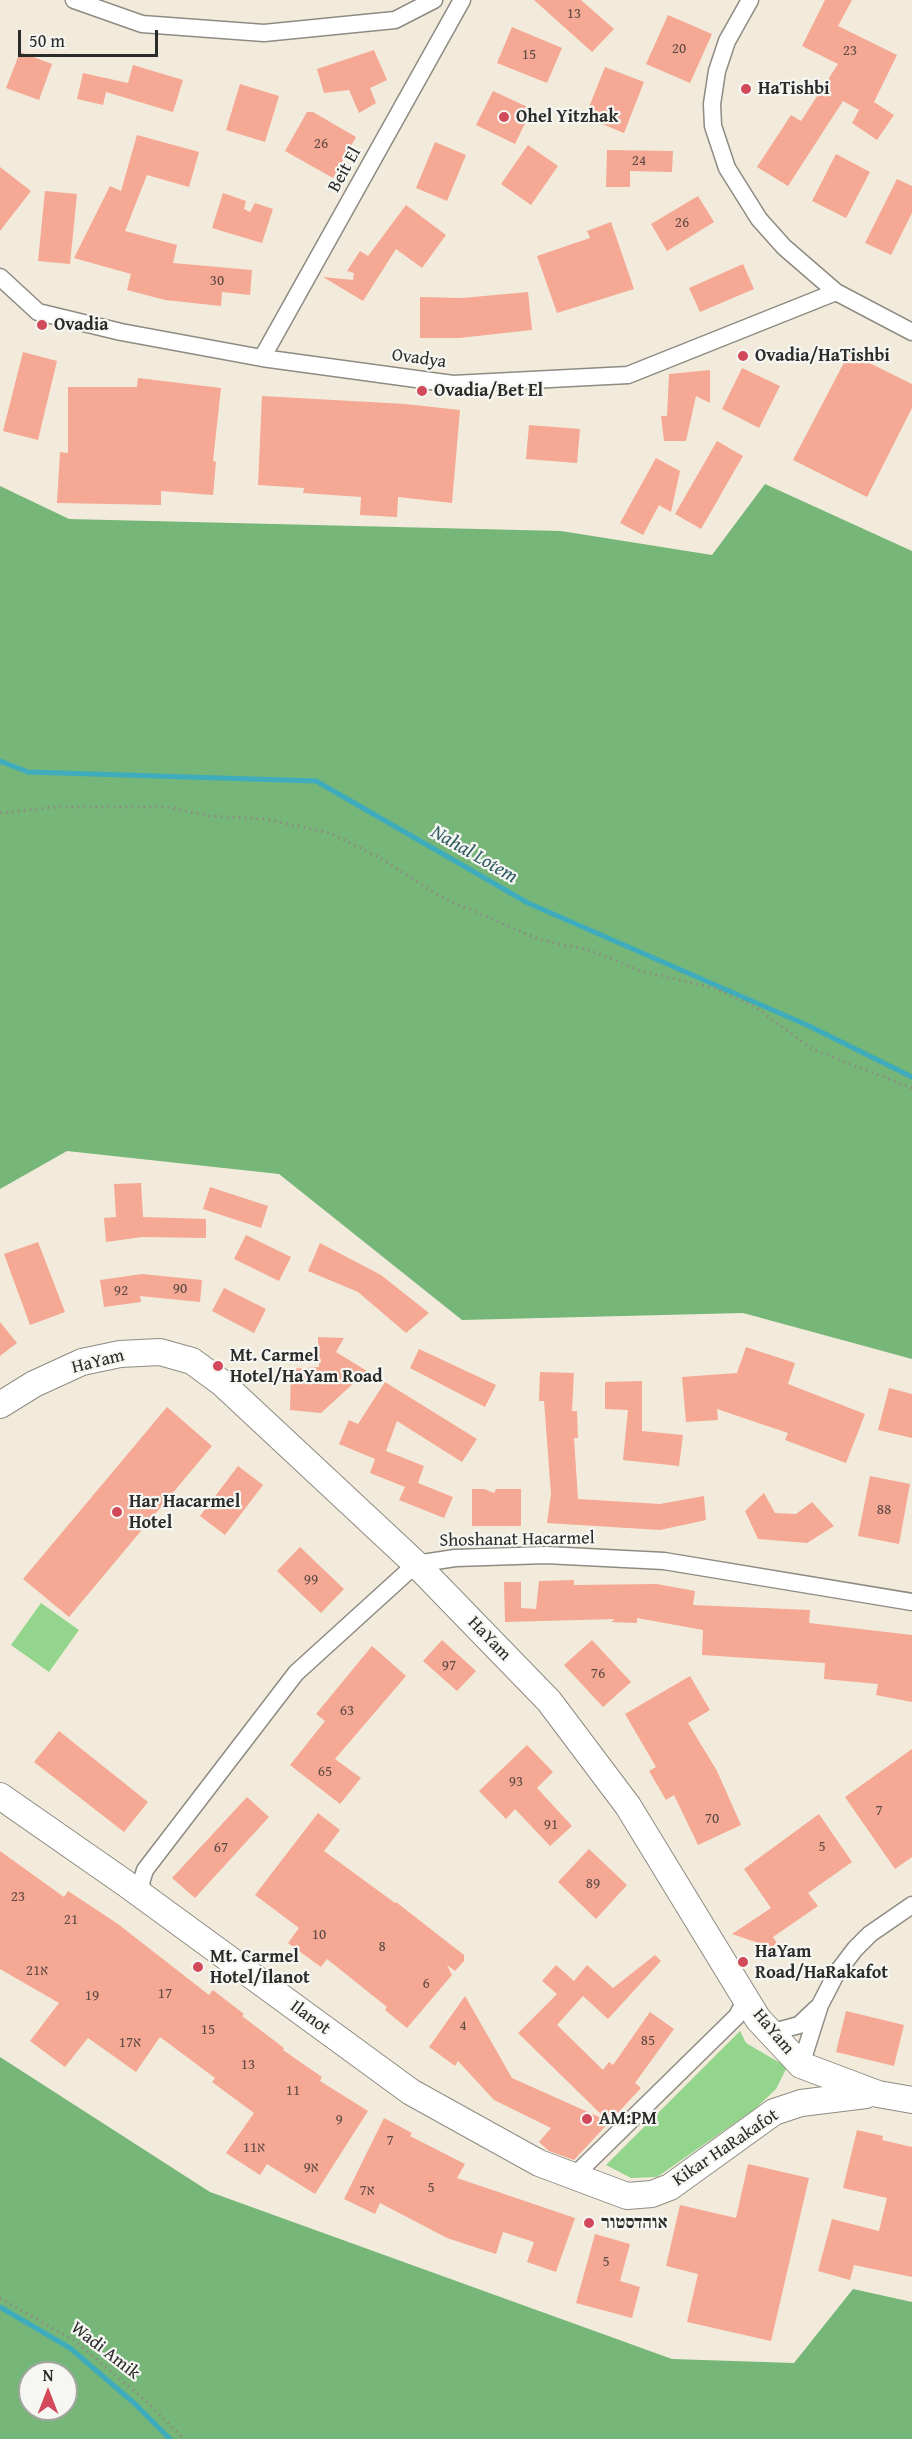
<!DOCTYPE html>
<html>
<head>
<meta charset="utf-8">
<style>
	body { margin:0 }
	#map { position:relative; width:912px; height:2439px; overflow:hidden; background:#f2ebdb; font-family:"Gentium Book Plus",serif }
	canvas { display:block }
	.north { position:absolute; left:18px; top:2361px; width:60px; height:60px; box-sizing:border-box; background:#f6f6f2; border:2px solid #a5a5a2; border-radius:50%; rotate:0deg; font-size:16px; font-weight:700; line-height:24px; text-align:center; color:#2b2b2b }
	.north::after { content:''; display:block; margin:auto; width:21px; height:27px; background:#d1495b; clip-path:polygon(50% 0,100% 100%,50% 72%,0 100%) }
	.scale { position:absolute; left:18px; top:30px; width:140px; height:27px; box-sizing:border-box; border:3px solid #2b2b2b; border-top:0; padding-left:8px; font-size:18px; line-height:21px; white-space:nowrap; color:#2b2b2b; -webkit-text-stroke:4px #f6f6f2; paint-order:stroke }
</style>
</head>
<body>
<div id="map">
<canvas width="912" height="2439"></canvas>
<div class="north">N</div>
<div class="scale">50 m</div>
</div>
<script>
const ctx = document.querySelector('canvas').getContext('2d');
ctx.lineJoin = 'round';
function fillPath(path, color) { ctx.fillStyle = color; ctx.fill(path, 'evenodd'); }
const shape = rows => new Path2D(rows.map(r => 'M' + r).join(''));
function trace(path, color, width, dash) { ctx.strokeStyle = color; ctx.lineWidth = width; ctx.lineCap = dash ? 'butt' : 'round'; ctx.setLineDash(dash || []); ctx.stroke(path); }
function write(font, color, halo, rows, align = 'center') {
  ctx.font = font + ' "Gentium Book Plus","Frank Ruhl Libre",serif'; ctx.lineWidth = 4.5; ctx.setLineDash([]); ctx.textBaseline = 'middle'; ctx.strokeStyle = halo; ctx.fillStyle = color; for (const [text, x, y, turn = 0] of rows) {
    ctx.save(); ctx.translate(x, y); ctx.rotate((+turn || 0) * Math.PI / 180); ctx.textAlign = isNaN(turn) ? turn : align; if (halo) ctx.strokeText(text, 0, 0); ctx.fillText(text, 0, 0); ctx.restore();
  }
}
const green = shape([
	[41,1603,79,1630,49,1672,11,1645],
	[740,2031,746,2043,787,2067,776,2089,755,2109,657,2177,631,2178,606,2165]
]);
const forest = shape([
	[765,484,912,551,912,1359,743,1313,462,1320,279,1174,67,1151,0,1189,0,486,69,519,561,531,712,555],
	[0,2057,210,2192,672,2359,794,2363,853,2289,912,2302,912,2439,0,2439],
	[30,2373,66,2373,66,2409,30,2409]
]);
const stream = shape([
	[0,761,28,772,316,781,528,903,809,1026,912,1077],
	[0,2307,70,2348,134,2403,170,2439]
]);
const building = shape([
	[534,0,581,0,614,29,592,52],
	[825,0,852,0,838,26,897,55,874,102,894,115,877,140,852,123,859,110,843,101,788,186,757,167,791,115,801,121,838,64,802,46],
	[668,15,712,34,690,83,646,64],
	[512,27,562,48,547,83,497,63],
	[374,50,387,80,370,88,376,103,359,113,349,90,324,93,317,69],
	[20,52,52,64,39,100,6,88],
	[133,65,183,80,173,112,106,92,103,105,77,99,83,73,128,83],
	[605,67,644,82,624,133,585,117],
	[240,84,279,96,265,142,226,130],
	[493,91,532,109,515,144,476,125],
	[307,112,313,112,356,137,333,178,285,151],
	[137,135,199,152,189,187,147,175,125,231,177,245,173,263,252,270,250,295,222,292,221,306,165,300,127,290,131,274,74,258,110,186,121,191],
	[435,142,466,155,447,201,416,188],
	[528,145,558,166,531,205,501,184],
	[607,150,673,151,672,172,630,171,630,187,606,187],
	[836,154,870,172,846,218,812,201],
	[0,167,31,191,0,231],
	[897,179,912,186,912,213,891,255,865,243],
	[45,191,77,194,70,264,38,261],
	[223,193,246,201,244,209,250,212,255,203,273,209,262,243,212,228],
	[698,196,714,222,667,251,651,224],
	[406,205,446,235,422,268,396,249,363,301,323,277,353,280,354,273,347,271,360,251,368,256],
	[611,222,634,289,557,313,537,256,590,238,587,231],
	[743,264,754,289,700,312,689,288],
	[528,292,532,330,459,338,420,338,420,297,462,298],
	[23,352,57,361,38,440,3,431],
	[849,353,912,384,912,408,867,497,793,460],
	[742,368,780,386,759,428,722,409],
	[710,370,710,403,696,396,686,441,664,441,661,416,667,416,669,374],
	[138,378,221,388,213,461,216,462,213,495,161,491,161,505,57,503,60,452,68,453,68,387,137,387],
	[262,396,405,404,460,410,452,503,398,497,397,517,360,515,361,497,303,493,304,488,258,485],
	[529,425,580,429,577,463,526,459],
	[717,441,743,456,701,529,675,514],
	[656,458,680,471,671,512,659,505,643,535,620,523],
	[141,1183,143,1217,206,1219,206,1238,142,1237,106,1242,104,1218,116,1217,114,1184],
	[210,1187,268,1206,261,1228,203,1209],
	[246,1235,291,1257,279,1281,234,1259],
	[38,1242,65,1312,30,1325,4,1254],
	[320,1243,381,1275,429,1313,406,1333,358,1292,308,1271],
	[142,1274,202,1280,200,1302,140,1296,141,1302,104,1307,100,1280],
	[224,1288,266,1309,254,1333,212,1311],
	[0,1322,17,1343,0,1356],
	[318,1337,344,1338,336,1352,367,1371,321,1413,290,1410,291,1369,319,1367],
	[746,1347,795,1363,788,1384,865,1414,846,1463,785,1440,788,1433,717,1409,718,1420,686,1422,682,1377,737,1373],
	[419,1349,496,1385,485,1407,410,1368],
	[540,1372,574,1373,572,1411,577,1411,578,1438,574,1438,578,1499,660,1504,704,1496,706,1520,660,1530,547,1523,551,1494,544,1401,539,1401],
	[642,1381,642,1431,683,1435,679,1466,623,1460,628,1410,605,1409,605,1382],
	[385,1382,477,1439,462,1462,397,1421,386,1451,424,1466,418,1483,453,1497,444,1518,399,1500,405,1487,370,1473,375,1459,339,1444,349,1420,358,1424],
	[889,1388,912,1394,912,1438,878,1430],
	[167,1407,212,1446,69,1617,23,1579],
	[238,1466,263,1485,225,1535,200,1516],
	[870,1476,910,1484,899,1544,858,1536],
	[472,1489,484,1489,494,1493,496,1489,521,1489,521,1526,472,1526],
	[764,1493,775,1513,796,1514,812,1502,834,1526,807,1543,758,1539,745,1511],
	[300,1547,344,1589,321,1613,277,1571],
	[574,1580,574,1585,657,1584,695,1591,693,1605,810,1610,809,1623,912,1635,912,1702,876,1695,878,1684,824,1679,825,1663,702,1655,703,1630,637,1618,637,1623,611,1622,615,1619,505,1622,504,1582,521,1582,521,1608,536,1609,539,1581],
	[442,1640,476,1671,457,1691,423,1661],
	[592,1640,631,1682,603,1707,564,1665],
	[372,1646,406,1676,335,1759,361,1778,340,1804,290,1765,325,1721,316,1714],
	[690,1676,710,1710,688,1723,717,1771,741,1825,698,1845,674,1795,666,1800,649,1771,656,1767,625,1714],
	[59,1731,148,1802,124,1832,34,1762],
	[527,1745,553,1772,537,1788,572,1826,550,1846,515,1809,506,1819,479,1791],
	[912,1749,912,1857,895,1869,845,1797],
	[247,1797,269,1817,195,1898,172,1878],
	[318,1813,340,1830,324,1851,395,1903,396,1902,464,1955,464,1961,455,1971,447,1965,452,1975,407,2028,385,2010,387,2007,327,1959,321,1967,288,1943,299,1928,255,1895],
	[819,1814,852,1862,808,1893,818,1906,773,1937,782,1951,732,1934,771,1908,744,1869],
	[589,1849,627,1885,596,1919,558,1882],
	[0,1851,64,1897,68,1891,118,1924,209,1995,213,1990,244,2014,242,2016,284,2048,283,2050,322,2077,320,2081,368,2111,315,2194,267,2164,260,2175,226,2153,254,2113,212,2082,215,2078,160,2037,136,2072,88,2038,65,2067,30,2041,59,2003,0,1969],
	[655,1955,661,1961,608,2019,583,1996,557,2025,603,2070,609,2062,613,2065,650,2012,674,2029,635,2083,641,2088,574,2160,549,2151,539,2142,551,2128,494,2100,458,2061,455,2066,429,2047,465,1996,512,2078,608,2121,518,2033,557,1994,542,1981,556,1965,574,1981,587,1965,613,1988],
	[846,2011,904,2025,894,2066,836,2052],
	[384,2118,412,2133,410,2136,465,2164,457,2178,575,2218,556,2272,527,2262,534,2242,503,2232,496,2254,447,2238,380,2203,375,2214,344,2199],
	[857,2130,883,2136,882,2140,912,2147,912,2277,854,2265,850,2280,818,2271,832,2219,879,2231,887,2198,843,2188],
	[748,2164,809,2178,771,2341,687,2322,698,2274,666,2266,680,2205,736,2218],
	[595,2234,630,2244,620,2281,640,2287,632,2318,576,2303]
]);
const path = shape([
	[0,813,55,807,167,807,210,816,265,819,330,833,380,858,441,897,538,939,592,951,638,970,714,988,754,1006,812,1049,912,1088],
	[0,2298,75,2341,147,2402,184,2439]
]);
const minor = shape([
	[74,0,142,24,264,33,395,20,434,0],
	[750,0,727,41,717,71,712,104,713,126,727,168,759,219,784,247,836,292,912,332],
	[0,277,38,312,121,332,262,358,453,384,628,375,836,292],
	[262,358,462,0],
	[145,1898,141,1883,145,1870,296,1673,416,1564,455,1558,546,1555,664,1561,912,1602],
	[770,2033,799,2025,817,2008],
	[801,2065,820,2005,836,1974,855,1949,870,1934,912,1905],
	[574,2176,737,2016,746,1999]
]);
const primary = shape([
	[0,1405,34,1384,82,1362,120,1354,160,1352,192,1361,222,1383,416,1564,549,1701,628,1806,758,2019,801,2065,878,2094,912,2100],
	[0,1796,125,1883,411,2092,539,2163,627,2196,652,2194,670,2187,774,2112,801,2103,866,2095]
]);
const markers = [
	[746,89,6,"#d1495b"],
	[504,117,6,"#d1495b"],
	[42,325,6,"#d1495b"],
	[743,356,6,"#d1495b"],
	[422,391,6,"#d1495b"],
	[218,1366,6,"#d1495b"],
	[117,1512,6,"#d1495b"],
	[743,1962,6,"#d1495b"],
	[198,1967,6,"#d1495b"],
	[587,2119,6,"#d1495b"],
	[589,2223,6,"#d1495b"]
];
const numberNames = [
	["13",574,14],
	["20",679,49],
	["23",850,51],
	["15",529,55],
	["26",321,144],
	["24",639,161],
	["26",682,223],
	["30",217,281],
	["90",180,1289],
	["92",121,1291],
	["88",884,1510],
	["99",311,1580],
	["97",449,1666],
	["76",598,1674],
	["63",347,1711],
	["65",325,1772],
	["93",516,1782],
	["7",879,1811],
	["70",712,1819],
	["91",551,1825],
	["5",822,1847],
	["67",221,1848],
	["89",593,1884],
	["23",18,1897],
	["21",71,1920],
	["10",319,1935],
	["8",382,1947],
	["21א",37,1971],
	["6",426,1984],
	["17",165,1994],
	["19",92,1996],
	["4",463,2026],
	["15",208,2030],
	["85",648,2041],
	["17א",130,2043],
	["13",248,2065],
	["11",293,2091],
	["9",339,2120],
	["7",390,2141],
	["11א",254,2148],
	["9א",311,2168],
	["5",431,2188],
	["7א",367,2191],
	["5",606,2262]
];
const poiNames = [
	["HaTishbi",758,89],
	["Ohel Yitzhak",516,117],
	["Ovadia",54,325],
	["Ovadia/HaTishbi",755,356],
	["Ovadia/Bet El",434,391],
	["Mt. Carmel",230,1356],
	["Hotel/HaYam Road",230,1377],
	["Har Hacarmel",129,1502],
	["Hotel",129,1523],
	["HaYam",755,1952],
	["Road/HaRakafot",755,1973],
	["Mt. Carmel",210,1957],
	["Hotel/Ilanot",210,1978],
	["AM:PM",599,2119],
	["אוהדסטור",601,2223]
];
const streetNames = [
	["Beit El",345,170,-61],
	["Ovadya",419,359,8],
	["HaYam",98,1362,-14],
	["Shoshanat Hacarmel",517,1540,-1],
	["HaYam",489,1639,46],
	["Ilanot",310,2018,36],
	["HaYam",773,2032,50],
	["Kikar HaRakafot",726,2148,-34],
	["Wadi Amik",105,2351,38]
];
const waterNames = [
	["Nahal Lotem",474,855,30]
];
fillPath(green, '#93d58d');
fillPath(forest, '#76b678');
trace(stream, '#3eacbd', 5);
fillPath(building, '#f5a893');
trace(minor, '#8e8b83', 19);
trace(primary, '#8e8b83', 28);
trace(path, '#8e8b83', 3, [1.5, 4.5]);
trace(minor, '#fff', 16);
trace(primary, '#fff', 26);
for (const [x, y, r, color] of markers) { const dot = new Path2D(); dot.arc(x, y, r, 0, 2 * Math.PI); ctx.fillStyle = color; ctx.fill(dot); trace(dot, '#f6f6f2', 2); }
write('15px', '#5e4a45', null, numberNames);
write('bold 18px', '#2b2b2b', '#f6f6f2', poiNames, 'left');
write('18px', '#2b2b2b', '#f6f6f2', streetNames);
write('italic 20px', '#335f65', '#f6f6f2', waterNames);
</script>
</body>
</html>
